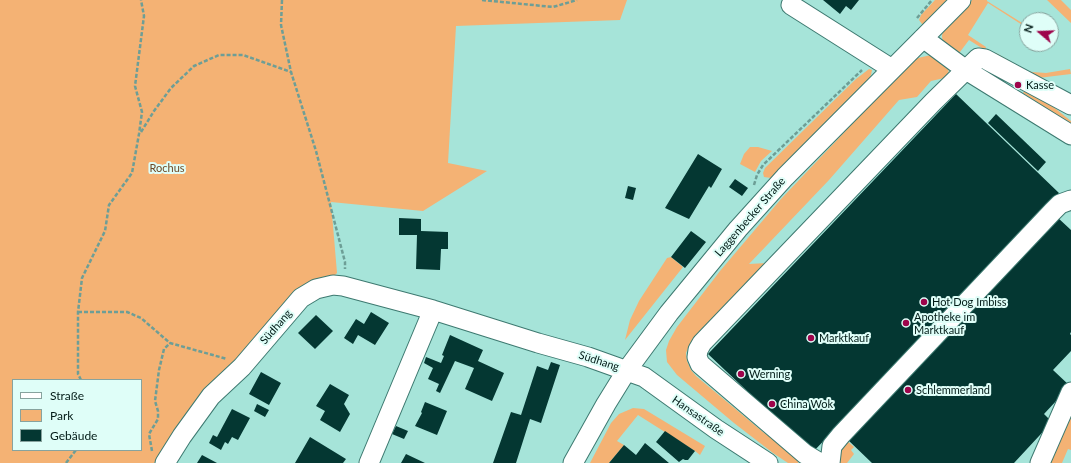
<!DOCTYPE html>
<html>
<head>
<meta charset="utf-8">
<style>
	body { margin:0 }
	#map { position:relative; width:1071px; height:463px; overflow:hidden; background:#a6e4d9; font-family:Lato,sans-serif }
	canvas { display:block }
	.legend { position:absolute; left:12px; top:379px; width:130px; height:72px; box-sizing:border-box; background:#dffef8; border:1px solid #87a39e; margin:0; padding:5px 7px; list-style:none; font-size:12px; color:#021b17 }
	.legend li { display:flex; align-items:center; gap:8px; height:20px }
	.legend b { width:20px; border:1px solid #87a39e }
	.north { position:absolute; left:1019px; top:12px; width:40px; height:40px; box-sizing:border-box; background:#dffef8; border:1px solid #87a39e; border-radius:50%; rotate:289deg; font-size:11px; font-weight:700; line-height:16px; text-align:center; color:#021b17 }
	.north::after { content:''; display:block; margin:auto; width:14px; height:18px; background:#9e044b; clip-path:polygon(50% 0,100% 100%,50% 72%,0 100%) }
</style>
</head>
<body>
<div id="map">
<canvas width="1071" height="463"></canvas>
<ul class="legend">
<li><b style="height:5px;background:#fff"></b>Straße</li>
<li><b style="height:11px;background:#f4b274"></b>Park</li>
<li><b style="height:11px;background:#043732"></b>Gebäude</li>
</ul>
<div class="north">N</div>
</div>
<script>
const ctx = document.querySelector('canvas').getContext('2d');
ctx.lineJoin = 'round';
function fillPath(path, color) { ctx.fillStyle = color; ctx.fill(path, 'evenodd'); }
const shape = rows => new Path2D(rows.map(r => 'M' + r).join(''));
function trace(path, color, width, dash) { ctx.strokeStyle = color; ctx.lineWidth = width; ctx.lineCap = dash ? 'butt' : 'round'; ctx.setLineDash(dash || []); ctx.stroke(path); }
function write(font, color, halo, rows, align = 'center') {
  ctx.font = font + ' Lato,sans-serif'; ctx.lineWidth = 4; ctx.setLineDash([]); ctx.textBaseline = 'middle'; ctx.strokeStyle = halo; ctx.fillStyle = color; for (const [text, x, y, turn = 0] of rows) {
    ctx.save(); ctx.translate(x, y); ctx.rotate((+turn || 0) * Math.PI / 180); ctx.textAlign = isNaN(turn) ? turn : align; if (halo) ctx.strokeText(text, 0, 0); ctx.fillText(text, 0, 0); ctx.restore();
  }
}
const green = shape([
	[0,0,627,0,620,20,456,26,448,163,487,171,423,211,331,202,337,273,154,463,0,463],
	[13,380,141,380,141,450,13,450],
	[935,0,952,0,926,26,922,24,919,20,921,15],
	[972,0,987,0,987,1,1027,26,1027,28,988,3,968,35,986,47,985,50,969,40,957,56,943,45,942,36,943,30],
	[1047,0,1061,0,1071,10,1071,23],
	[996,53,1026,70,1032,72,1046,73,1070,69,1071,74,1038,78,994,55],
	[931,55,948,66,949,77,931,81,917,97,899,100,829,180,749,264,767,263,695,336,688,348,686,353,687,361,691,370,696,376,763,432,800,459,798,463,788,463,773,453,734,423,677,375,667,362,666,350,669,341,677,327,720,271,781,199,912,61,918,58],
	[869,69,872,70,871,75,867,83,771,178,764,177,763,173,765,168,856,79],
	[1027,86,1071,121,1071,125,1023,93],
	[750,147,758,147,772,151,761,161,755,172,740,164,744,154],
	[671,257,683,267,625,340,630,320,639,301,667,258],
	[633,408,644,409,705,446,700,455,695,451,638,415,617,441,624,445,609,463,590,463,611,423,619,414],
	[1071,410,1071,450,1068,449,1062,463,1048,463],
	[845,439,854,447,851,450,854,454,847,463,835,463]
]);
const building = shape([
	[823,0,859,0,851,10,846,6,840,14],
	[956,94,1059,193,813,452,800,441,708,354],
	[996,114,1046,162,1038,171,988,123],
	[698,154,722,169,711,188,709,186,689,219,665,208],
	[735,179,748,188,742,196,729,187],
	[628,186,636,188,633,200,625,198],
	[1057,217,1071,230,1071,332,1070,334,1071,335,1071,351,1053,370,1070,386,1044,414,1052,422,1014,463,872,463,847,439],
	[399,218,421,219,421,231,448,232,448,249,441,249,440,270,416,269,417,235,399,235],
	[691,231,706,242,685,268,671,257],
	[371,312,389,323,375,345,358,335,353,344,344,338,356,319,364,324],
	[316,315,333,331,315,349,298,333],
	[450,335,483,350,478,361,504,373,492,401,465,389,474,368,455,361,440,393,436,391,439,384,428,379,433,368,424,363,426,357,441,363,444,356,442,355],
	[551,362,560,365,541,423,530,419,516,463,493,463,511,412,521,415,537,366,548,370],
	[261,372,281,383,269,405,249,394],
	[330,384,349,395,344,404,350,414,340,432,320,420,325,411,316,406],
	[425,402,447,411,437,435,415,426,422,413,421,412],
	[257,404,269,410,265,417,254,411],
	[232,409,250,418,238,440,232,437,228,444,225,442,221,450,209,443,213,435,217,437],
	[396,426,408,431,404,439,392,434],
	[665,431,695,451,688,460,685,460,683,459,679,462,656,442],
	[310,437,346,459,343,463,295,463],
	[645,443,669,463,609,463,624,445,636,455],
	[406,454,425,463,401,463],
	[202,455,217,463,197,463]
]);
const path = shape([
	[282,0,281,25,291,72,316,151,345,262,345,269],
	[482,0,553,7,577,0],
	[917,18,932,0],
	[141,132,154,111,171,88,194,66,219,55,243,55,291,72],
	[754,185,757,175,763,165,862,70],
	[78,312,127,312,141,318,170,343,227,359],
	[81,380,78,374,78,312,82,278,105,231,109,205,132,173,139,134,142,112,135,86,144,16,141,0],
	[152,451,149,434,158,419,158,411,155,401,159,370,164,349,170,343],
	[66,463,76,450]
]);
const minor = shape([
	[791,5,892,69],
	[923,38,966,70,1071,135],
	[165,463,182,436,211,396,242,367,301,298,316,289,333,285,343,286,433,310,538,343,588,357,644,377,716,429,768,463],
	[369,463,433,310],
	[573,463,606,404,627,370,669,313,738,229,785,177,961,0],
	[820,463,805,454,700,364,697,357,698,350,702,343,933,102,978,58,985,59,1071,105],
	[830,463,832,446,841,435,1052,212,1060,204,1071,200],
	[1040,463,1071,392]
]);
const markers = [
	[1018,85,4,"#9e044b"],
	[924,302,4,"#9e044b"],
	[906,323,4,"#9e044b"],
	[811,338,4,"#9e044b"],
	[741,374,4,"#9e044b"],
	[908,390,4,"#9e044b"],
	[772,404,4,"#9e044b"]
];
const poiNames = [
	["Kasse",1026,85],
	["Hot Dog Imbiss",932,302],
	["Apotheke im",914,317],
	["Marktkauf",914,330],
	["Marktkauf",819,338],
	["Werning",749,374],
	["Schlemmerland",916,390],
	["China Wok",780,404]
];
const parkNames = [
	["Rochus",167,168]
];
const streetNames = [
	["Laggenbecker Straße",750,217,-49],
	["Südhang",276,327,-49],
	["Südhang",599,361,18],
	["Hansastraße",698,416,35]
];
fillPath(green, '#f4b274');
fillPath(building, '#043732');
trace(minor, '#3d7970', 21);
trace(path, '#6d9e96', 2.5, [4, 2]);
trace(minor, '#fff', 19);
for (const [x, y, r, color] of markers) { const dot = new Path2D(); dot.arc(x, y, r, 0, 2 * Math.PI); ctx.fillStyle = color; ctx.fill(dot); trace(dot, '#dffef8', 1.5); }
write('11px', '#021b17', '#dffef8', poiNames, 'left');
write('11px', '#6d4926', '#dffef8', parkNames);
write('11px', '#021b17', '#dffef8', streetNames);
</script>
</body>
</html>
